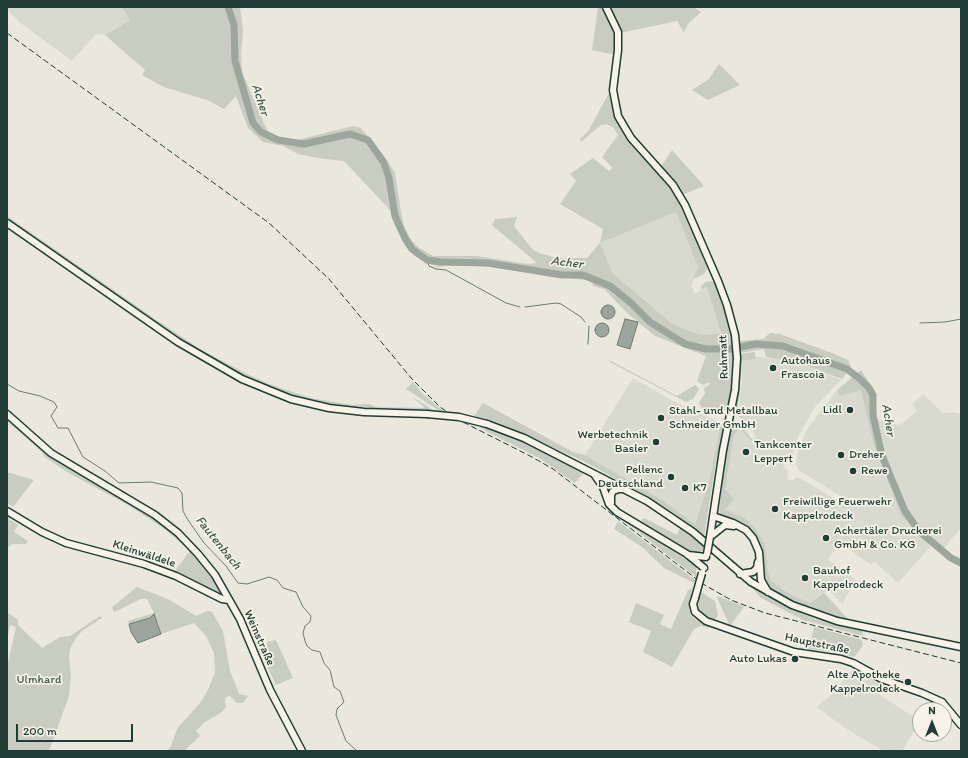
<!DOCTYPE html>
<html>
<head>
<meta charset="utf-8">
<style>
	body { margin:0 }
	#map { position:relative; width:968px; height:758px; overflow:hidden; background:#eae8dd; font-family:Itim,sans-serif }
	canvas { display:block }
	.frame { position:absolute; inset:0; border:8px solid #1f3d34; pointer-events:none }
	.north { position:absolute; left:912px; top:702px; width:40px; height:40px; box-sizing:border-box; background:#f7f3e8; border:1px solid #a1aaa0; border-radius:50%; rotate:0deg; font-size:11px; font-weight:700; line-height:16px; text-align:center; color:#1f3d34 }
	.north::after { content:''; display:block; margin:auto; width:14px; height:18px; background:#1f3d34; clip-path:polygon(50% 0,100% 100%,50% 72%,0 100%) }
	.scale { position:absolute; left:16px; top:724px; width:117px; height:18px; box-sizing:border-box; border:2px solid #1f3d34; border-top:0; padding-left:5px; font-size:12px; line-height:14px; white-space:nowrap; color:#1f3d34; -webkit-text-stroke:3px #f7f3e8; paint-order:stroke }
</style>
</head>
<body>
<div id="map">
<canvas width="968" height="758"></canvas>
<div class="frame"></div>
<div class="north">N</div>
<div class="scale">200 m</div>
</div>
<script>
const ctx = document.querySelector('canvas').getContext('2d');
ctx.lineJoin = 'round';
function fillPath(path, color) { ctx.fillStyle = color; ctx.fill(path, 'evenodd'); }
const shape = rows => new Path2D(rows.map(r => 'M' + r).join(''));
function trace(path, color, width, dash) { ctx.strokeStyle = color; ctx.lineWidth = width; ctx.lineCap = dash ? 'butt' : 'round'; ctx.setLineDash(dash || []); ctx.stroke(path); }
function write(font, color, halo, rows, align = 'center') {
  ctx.font = font + ' Itim,sans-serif'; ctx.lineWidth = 3.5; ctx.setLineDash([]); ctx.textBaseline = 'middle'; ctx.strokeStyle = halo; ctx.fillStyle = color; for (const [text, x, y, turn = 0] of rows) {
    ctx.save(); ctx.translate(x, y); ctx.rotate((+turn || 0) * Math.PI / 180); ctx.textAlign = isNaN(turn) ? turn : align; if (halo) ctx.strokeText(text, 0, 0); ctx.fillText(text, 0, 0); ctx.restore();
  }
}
const built = shape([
	[7,7,122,7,130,20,105,35,96,34,72,61,19,22,7,10],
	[676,212,698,267,692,285,694,294,707,287,721,333,707,335,694,333,671,324,611,273,600,243],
	[755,356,801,364,841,380,815,407,798,437,791,461,785,462,783,466,788,471,787,480,793,480,798,477,838,501,841,496,798,470,796,464,797,455,806,431,837,390,839,396,861,389,873,442,901,515,932,545,898,583,874,561,871,565,840,543,828,559,856,580,842,604,829,590,810,603,788,593,771,581,768,571,765,544,755,528,724,510,734,499,725,489,734,435,740,429,751,441,756,437,749,421,738,412,741,392,742,361,755,359],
	[633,378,675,402,721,423,709,483,695,524,665,502,585,455],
	[923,394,943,413,953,412,961,414,961,528,944,548,916,523,905,510,889,465,876,420,892,422,898,425,903,423,917,411,912,404],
	[854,668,885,685,880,695,920,721,902,751,884,751,851,732,816,707,829,697]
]);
const green = shape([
	[122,7,240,7,243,30,241,55,242,72,267,130,274,135,288,140,297,140,353,126,361,128,385,157,395,173,403,224,410,238,418,247,433,256,477,256,528,264,537,263,492,225,495,219,517,217,514,226,533,250,542,254,558,258,587,258,600,243,603,229,560,204,576,181,570,174,593,158,609,171,613,168,602,157,618,135,614,128,607,124,601,125,581,142,580,139,589,130,611,89,614,110,620,123,645,159,674,191,687,215,708,267,704,274,693,279,698,267,676,212,600,243,612,273,671,323,694,333,707,335,721,333,707,287,701,289,701,286,706,282,712,281,715,283,731,327,735,366,730,403,728,407,725,410,717,411,702,408,700,405,699,403,705,393,704,388,710,384,709,382,703,385,697,381,706,356,655,336,626,312,604,289,593,286,591,281,489,267,452,264,438,267,424,262,413,255,404,244,395,226,390,210,344,161,317,158,298,154,283,146,263,142,248,128,236,96,224,109,207,100,164,87,142,75,145,70,105,35,130,20],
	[598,7,604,7,616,33,616,55,592,50],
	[608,7,693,7,701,12,688,24,684,32,677,21,620,33],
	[719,64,740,85,708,100,692,90,709,79],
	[672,150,704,186,682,195,660,168],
	[7,216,158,321,200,349,247,374,269,384,311,398,353,405,369,404,376,407,423,408,424,407,411,396,433,410,342,407,304,399,262,384,220,364,190,347,62,260,7,220],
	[770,333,780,334,832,353,848,360,851,366,849,370,842,379,801,364,766,357,764,349,739,353,739,341,763,339],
	[755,352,755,359,742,361,740,392,737,412,748,421,752,432,744,420,737,415,735,408,739,354],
	[607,356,609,360,677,396,695,385,699,389,698,391,693,399,686,402,610,362],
	[861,370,872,387,880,435,905,510,916,523,944,549,941,553,918,533,901,515,873,442,861,390,839,396,837,390],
	[413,382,423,394,443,411,438,410,406,389],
	[483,403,573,452,585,455,665,502,695,524,709,483,721,423,725,424,716,461,704,537,675,514,647,496,585,462,531,437,474,416],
	[7,417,45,450,165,526,206,565,224,595,222,597,215,593,207,587,175,571,190,551,166,530,128,505,67,472,45,457,43,455,43,453,7,421],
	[480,425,510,434,585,471,575,483,539,458,480,428],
	[737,425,742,427,753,440,751,441,740,429,734,435,725,489,734,499,725,510,744,518,755,528,765,544,768,571,771,581,788,593,810,603,824,593,849,620,825,615,775,593,765,584,763,578,761,550,752,533,739,523,721,516,719,512,725,454,730,429],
	[7,472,34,480,13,507,7,503],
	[607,505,648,533,647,534,689,561,696,567,696,577,606,507],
	[7,517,18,525,14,532,28,541,26,544,12,544,7,548],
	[644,518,677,535,681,526,704,545,703,551,694,554,687,551,640,522],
	[618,521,695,580,694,583,664,568,642,547,614,529],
	[748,583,790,608,815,619,862,630,863,636,803,620,761,598],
	[137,587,168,599,196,616,208,611,212,612,223,631,230,671,239,694,248,696,243,703,237,703,230,696,226,697,225,702,226,707,222,712,205,722,196,731,200,736,184,751,167,751,171,746,177,729,200,703,208,690,215,672,214,653,206,636,194,623,161,634,158,622,150,618,129,624,128,621,154,613,147,599,141,599,114,612,112,607],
	[692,589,689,608,691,615,696,620,710,627,709,628,701,626,694,629,672,667,643,652,651,631,629,622,636,603,664,615,660,624,671,629,688,590],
	[701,592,715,601,718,614,716,619,711,620,698,612,697,601],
	[718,596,744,607,730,626,717,598],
	[7,612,18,620,18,625,42,648,60,637,70,636,100,616,102,618,82,631,76,638,70,649,69,656,71,676,69,696,49,751,7,751,7,667,16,627,10,625,7,640],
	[814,627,862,640,863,646,854,657,840,653,809,649],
	[276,640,293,678,276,685,266,664,267,642]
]);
const water = shape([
	'601 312a7 7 0 1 1 14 0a7 7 0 1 1-14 0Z',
	[625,319,638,322,630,349,617,345,625,319],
	'595 330a7 7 0 1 1 14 0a7 7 0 1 1-14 0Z',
	[154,614,161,634,138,643,131,632,129,624,150,618,154,614]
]);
const stream = shape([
	[427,260,429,266,436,269,446,270,506,303,520,307],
	[525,307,556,303,561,304,581,317,585,322],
	[920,323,945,322,961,319],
	[588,344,589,326],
	[7,384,19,391,40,396,54,402,57,407,51,416,58,428,68,428,83,457,105,471,119,483,151,482,178,488,182,493,183,511,188,520,204,543,226,566,238,583,247,584,269,577,277,580,283,588,296,592,303,607,311,616,310,622,305,626,303,633,305,641,307,646,312,650,320,652,324,663,330,670,334,687,340,691,344,702,337,709,336,715,346,741,357,751]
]);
const river = shape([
	[228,7,234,25,235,61,253,123,261,132,278,140,304,144,350,134,368,140,384,163,389,178,395,216,405,238,412,249,427,260,441,262,488,263,562,275,583,275,610,286,631,303,650,322,685,344,706,349,730,349,756,344,783,346,847,369,860,379,869,388,873,395,873,415,882,456,905,511,919,531,951,558,961,563]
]);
const secondary = shape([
	[606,7,618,32,618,50,613,90,618,116,631,138,673,185,685,205,718,281,727,305,735,335,737,358,735,390,723,450,710,537],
	[7,223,178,342,242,379,291,399,329,408,364,412,427,414],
	[7,414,51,453,155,515,178,533,198,554,215,575,240,619,270,690,302,751],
	[487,424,524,438,647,501,693,532,751,582,792,605,837,621,961,647],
	[594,474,603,487,609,504,617,512,687,554,704,568],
	[611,503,611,495,613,491,619,489,625,489],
	[7,511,42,532,66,543,144,564,176,576,222,599,229,600],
	[713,516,733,523,746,530,753,538,759,552,761,580,768,592],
	[710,537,725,525,734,526],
	[688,555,706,557],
	[740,574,753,572,757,568,758,562],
	[695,598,693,604,695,612,706,621,794,652,841,659,853,663,882,679,922,693,942,702,961,725]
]);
const rail = shape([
	[7,33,269,223,329,279,412,379,440,407,459,420,532,457,553,469,703,584,731,600,765,613,961,663]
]);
const secondaryBridge = shape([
	[427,414,459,417,487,424],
	[707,554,710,537],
	[695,598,702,573]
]);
const markers = [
	[773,368,4,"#1f3d34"],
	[850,410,4,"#1f3d34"],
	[661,418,4,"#1f3d34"],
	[656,442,4,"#1f3d34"],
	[746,452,4,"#1f3d34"],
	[841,455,4,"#1f3d34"],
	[853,471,4,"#1f3d34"],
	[671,477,4,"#1f3d34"],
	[685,488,4,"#1f3d34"],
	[775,509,4,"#1f3d34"],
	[826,538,4,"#1f3d34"],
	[805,578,4,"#1f3d34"],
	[795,659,4,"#1f3d34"],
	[908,682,4,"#1f3d34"]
];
const streetNames = [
	["Ruhmatt",724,357,-92],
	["Kleinwäldele",144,554,18],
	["Weinstraße",259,638,66],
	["Hauptstraße",817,644,12]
];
const poiNames = [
	["Autohaus",781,361],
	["Frascoia",781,375],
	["Lidl",842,410,"right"],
	["Stahl- und Metallbau",669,411],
	["Schneider GmbH",669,425],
	["Werbetechnik",648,435,"right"],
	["Basler",648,449,"right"],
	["Tankcenter",754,445],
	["Leppert",754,459],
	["Dreher",849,455],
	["Pellenc",663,470,"right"],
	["Deutschland",663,484,"right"],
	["Rewe",861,471],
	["K7",693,488],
	["Freiwillige Feuerwehr",783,502],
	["Kappelrodeck",783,516],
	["Achertäler Druckerei",834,531],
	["GmbH & Co. KG",834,545],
	["Bauhof",813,571],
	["Kappelrodeck",813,585],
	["Auto Lukas",787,659,"right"],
	["Alte Apotheke",900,675,"right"],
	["Kappelrodeck",900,689,"right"]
];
const parkNames = [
	["Ulmhard",39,680]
];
const waterNames = [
	["Acher",260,100,72],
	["Acher",567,263,7],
	["Acher",888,420,81],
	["Fautenbach",218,543,51]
];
fillPath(built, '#d9dacf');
fillPath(green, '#c8ccc1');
fillPath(water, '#9ca69c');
trace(water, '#6a7c72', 1);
trace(stream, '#6a7c72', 1);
trace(river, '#9ca69c', 7);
trace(secondary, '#1f3d34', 9);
trace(secondary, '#f7f3e8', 6);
trace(rail, '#1f3d34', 1, [6, 3]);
trace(secondaryBridge, '#1f3d34', 9, []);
trace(secondaryBridge, '#f7f3e8', 6);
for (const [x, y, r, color] of markers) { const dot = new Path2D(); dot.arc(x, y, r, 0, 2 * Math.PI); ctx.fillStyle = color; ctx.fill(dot); trace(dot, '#f7f3e8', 1.5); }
write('12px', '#1f3d34', '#f7f3e8', streetNames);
write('12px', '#1f3d34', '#f7f3e8', poiNames, 'left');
write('12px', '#415a50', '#f7f3e8', parkNames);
write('italic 13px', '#445c53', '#f7f3e8', waterNames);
</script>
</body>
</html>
